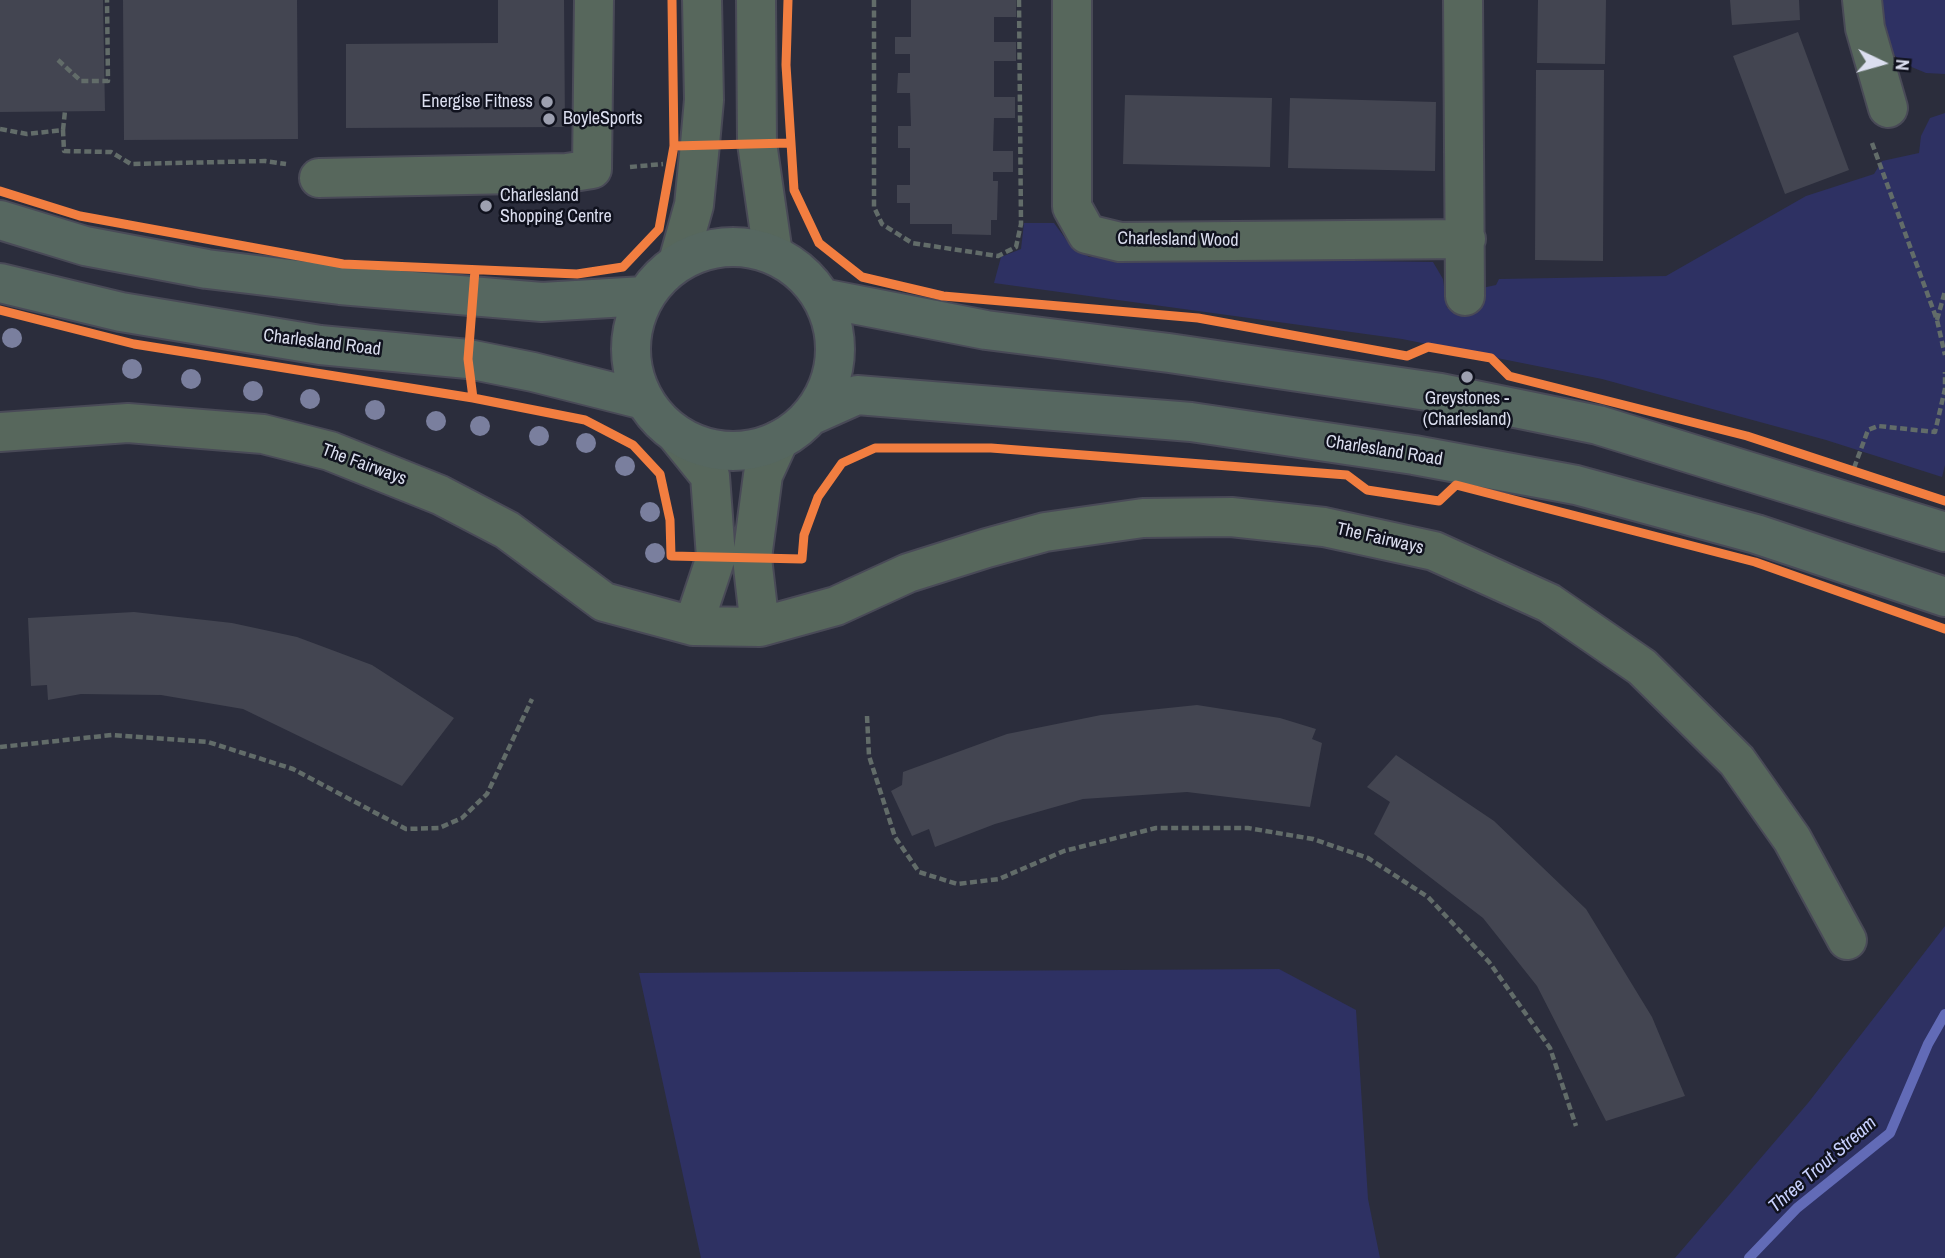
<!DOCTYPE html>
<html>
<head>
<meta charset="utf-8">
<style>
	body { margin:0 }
	#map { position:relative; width:1945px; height:1258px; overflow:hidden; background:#2b2d3c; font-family:"Archivo Narrow",sans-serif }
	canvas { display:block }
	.north { position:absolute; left:1847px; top:28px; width:70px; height:70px; -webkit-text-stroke:5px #10121e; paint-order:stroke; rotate:95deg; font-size:19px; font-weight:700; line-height:28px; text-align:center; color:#dbdeef }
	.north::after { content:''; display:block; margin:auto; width:24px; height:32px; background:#dbdeef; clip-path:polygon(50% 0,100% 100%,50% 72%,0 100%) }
</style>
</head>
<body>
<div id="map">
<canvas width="1945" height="1258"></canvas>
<div class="north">N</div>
</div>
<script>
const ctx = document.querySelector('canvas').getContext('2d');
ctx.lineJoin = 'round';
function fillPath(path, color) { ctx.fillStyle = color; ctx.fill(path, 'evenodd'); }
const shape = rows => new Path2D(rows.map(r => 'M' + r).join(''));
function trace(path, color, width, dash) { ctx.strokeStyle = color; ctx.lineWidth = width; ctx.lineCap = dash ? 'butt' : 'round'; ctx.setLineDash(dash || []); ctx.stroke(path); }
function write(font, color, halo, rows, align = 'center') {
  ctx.font = font + ' "Archivo Narrow",sans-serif'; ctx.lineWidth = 5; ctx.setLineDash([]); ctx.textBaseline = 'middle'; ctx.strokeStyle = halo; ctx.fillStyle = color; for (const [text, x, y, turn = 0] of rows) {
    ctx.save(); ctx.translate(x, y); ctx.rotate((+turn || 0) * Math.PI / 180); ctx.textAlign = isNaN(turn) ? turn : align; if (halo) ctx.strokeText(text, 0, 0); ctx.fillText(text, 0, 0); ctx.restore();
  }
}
const green = shape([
	[1877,0,1945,0,1945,74,1926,73,1902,63,1884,44],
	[1945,113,1945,465,1942,477,1826,440,1602,379,1402,339,994,283,1001,257,1021,249,1024,223,1054,223,1068,242,1089,257,1433,262,1443,279,1447,308,1480,308,1482,288,1496,285,1499,279,1666,276,1806,196,1874,174,1882,161,1919,153,1921,136,1930,118],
	[1945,926,1945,1258,1675,1258,1808,1103],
	[1279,969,1356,1010,1368,1199,1380,1258,701,1258,639,973]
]);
const stream = shape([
	[1749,1258,1797,1208,1890,1133,1928,1044,1945,1014]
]);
const building = shape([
	[0,0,103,0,105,111,0,112],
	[123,0,297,0,298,139,124,140],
	[498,0,564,0,565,127,346,128,346,44,498,43],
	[911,0,1016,0,1016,17,994,17,994,42,1016,42,1016,61,994,61,994,97,1015,97,1015,118,994,118,993,151,1013,151,1013,172,993,172,993,181,998,181,997,220,991,220,991,235,952,234,952,224,910,224,910,203,897,203,897,185,910,185,910,148,898,148,898,126,911,126,910,93,897,93,898,73,910,73,910,54,895,54,895,37,911,37],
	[1538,0,1606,0,1605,64,1537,63],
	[1730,0,1799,0,1800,20,1732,25],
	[1798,32,1849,170,1785,194,1733,56],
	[1536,70,1604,70,1603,261,1535,260],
	[1125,95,1272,98,1270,167,1123,164],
	[1290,98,1436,102,1435,171,1288,168],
	[134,612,232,623,297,637,372,665,454,718,402,786,243,709,161,695,81,694,48,700,47,685,31,686,28,618],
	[1197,705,1280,718,1316,729,1312,739,1322,743,1310,807,1187,792,1083,799,995,824,935,847,929,829,912,836,891,791,902,785,903,772,1007,734,1101,715],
	[1396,755,1494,821,1586,909,1652,1017,1685,1096,1606,1121,1537,986,1483,918,1374,834,1390,802,1367,787]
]);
const path = shape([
	[874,0,874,207,882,224,912,243,998,256,1016,247,1021,224,1019,0],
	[58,60,81,81,108,81,107,0],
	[0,129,27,134,63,130,64,151,111,152,131,164,265,161,286,164],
	[63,130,65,111],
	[1872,143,1937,320,1945,355],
	[630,167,663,164],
	[1937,320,1945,291],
	[1854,468,1868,430,1878,426,1935,432,1945,389,1945,372],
	[867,716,869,756,895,837,919,872,957,884,999,879,1064,851,1156,828,1248,828,1313,839,1368,858,1428,897,1489,962,1550,1048,1576,1126],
	[0,747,112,735,208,742,293,769,406,829,439,828,462,818,487,794,532,699]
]);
const minor = shape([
	[756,0,757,143,773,254],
	[1072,0,1072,207,1087,234,1120,242,1466,239],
	[1463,0,1465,296],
	[1862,0,1865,28,1888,108],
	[319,178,567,173,592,169,594,0],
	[678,262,694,205,700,144,704,100,702,0],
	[0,432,128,423,263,434,330,451,440,495,507,530,604,602,693,626,760,627,836,606,908,573,987,548,1045,532,1143,518,1231,517,1324,527,1434,551,1549,603,1642,667,1737,761,1792,839,1847,940],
	[676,434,710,476,716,557,693,626],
	[760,627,752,558,763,475,779,440]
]);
const major = shape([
	[0,220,85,246,207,269,340,285,542,302,644,296],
	'631 349a102 102 0 1 1 204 0a102 102 0 1 1-204 0Z',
	[0,283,121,312,320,345,468,359,533,372,644,400],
	[822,298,986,330,1169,353,1441,393,1598,425,1945,532],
	[810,416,857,395,1191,422,1414,455,1576,485,1756,534,1945,597]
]);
const cycleway = shape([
	[788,0,786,65,794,190,819,243,862,277,943,296,1198,318,1407,356,1428,347,1491,358,1509,376,1747,436,1945,501],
	[674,146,789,143],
	[0,191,80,216,343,264,577,274,623,267,659,229,674,146,672,0],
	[0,310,134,344,473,398,585,420,633,445,660,474,670,520,671,556,802,559,804,535,818,497,842,463,875,448,991,448,1347,475,1367,490,1439,501,1456,485,1755,562,1945,629],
	[473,398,468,359,475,270]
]);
const trees = [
	[12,338],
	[132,369],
	[191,379],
	[253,391],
	[310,399],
	[375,410],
	[436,421],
	[480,426],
	[539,436],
	[586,443],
	[625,466],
	[650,512],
	[655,553]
];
const markers = [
	[547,102,7,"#9da0b0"],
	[549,119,7,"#9da0b0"],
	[486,206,7,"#9da0b0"],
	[1467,377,7,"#9da0b0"]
];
const poiNames = [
	["Energise Fitness",533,102,"right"],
	["BoyleSports",563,119],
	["Charlesland",500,196],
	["Shopping Centre",500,217],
	["Greystones -",1467,399,"center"],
	["(Charlesland)",1467,420,"center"]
];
const streetNames = [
	["Charlesland Wood",1178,240,1],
	["Charlesland Road",322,343,7],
	["Charlesland Road",1384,451,9],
	["The Fairways",364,465,20],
	["The Fairways",1380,539,13]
];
const waterNames = [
	["Three Trout Stream",1823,1165,-41]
];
fillPath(green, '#2e3163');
trace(stream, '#626bb7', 10);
fillPath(building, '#434551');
trace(minor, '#494a57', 42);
trace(major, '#494a57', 42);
trace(path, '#626c69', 4.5, [7, 3.5]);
trace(minor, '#57675c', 38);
trace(major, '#566760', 38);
trace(cycleway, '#f27e40', 9);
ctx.fillStyle = '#7a7f9e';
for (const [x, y] of trees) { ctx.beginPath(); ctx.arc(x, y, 10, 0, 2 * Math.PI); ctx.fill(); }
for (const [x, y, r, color] of markers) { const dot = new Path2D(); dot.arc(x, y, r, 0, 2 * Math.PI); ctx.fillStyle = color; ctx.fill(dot); trace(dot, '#10121e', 2.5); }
write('18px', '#dbdeef', '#10121e', poiNames, 'left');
write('18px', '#dbdeef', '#10121e', streetNames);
write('italic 19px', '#c9d1fe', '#10121e', waterNames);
</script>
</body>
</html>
